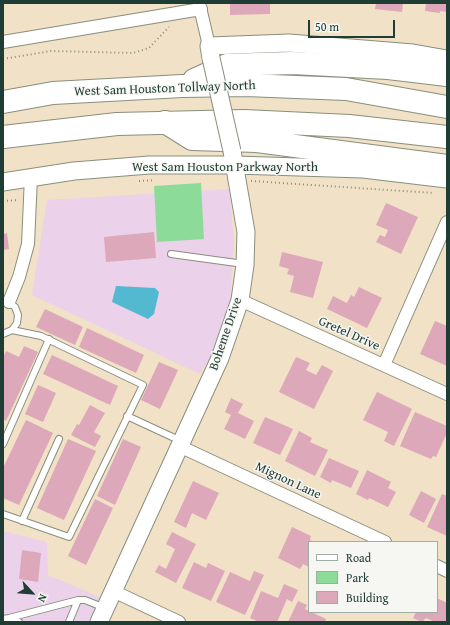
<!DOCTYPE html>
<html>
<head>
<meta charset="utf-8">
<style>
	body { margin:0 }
	#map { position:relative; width:450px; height:625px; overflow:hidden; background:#f1e1c6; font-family:"Gentium Book Plus",serif }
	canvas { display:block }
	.frame { position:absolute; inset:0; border:4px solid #1f3d34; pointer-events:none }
	.legend { position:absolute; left:308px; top:541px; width:130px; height:72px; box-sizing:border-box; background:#f6f6f2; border:1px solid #a0aca6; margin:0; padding:5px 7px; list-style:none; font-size:12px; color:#1f3d34 }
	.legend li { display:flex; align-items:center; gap:8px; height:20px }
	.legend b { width:20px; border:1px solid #a0aca6 }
	.north { position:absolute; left:12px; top:573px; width:40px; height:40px; -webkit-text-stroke:3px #f6f6f2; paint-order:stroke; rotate:116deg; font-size:11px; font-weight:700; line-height:16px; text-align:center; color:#1f3d34 }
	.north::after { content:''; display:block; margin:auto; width:14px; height:18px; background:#1f3d34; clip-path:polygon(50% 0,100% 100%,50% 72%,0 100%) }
	.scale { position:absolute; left:308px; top:20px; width:87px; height:18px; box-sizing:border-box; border:2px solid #1f3d34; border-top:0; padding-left:5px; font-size:12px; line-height:14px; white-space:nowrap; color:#1f3d34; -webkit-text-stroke:3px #f6f6f2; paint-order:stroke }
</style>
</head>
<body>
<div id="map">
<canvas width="450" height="625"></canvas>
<div class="frame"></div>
<ul class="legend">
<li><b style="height:5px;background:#fff"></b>Road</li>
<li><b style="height:11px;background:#8cdb99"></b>Park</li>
<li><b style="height:11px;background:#dda8b9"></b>Building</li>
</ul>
<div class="north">N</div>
<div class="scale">50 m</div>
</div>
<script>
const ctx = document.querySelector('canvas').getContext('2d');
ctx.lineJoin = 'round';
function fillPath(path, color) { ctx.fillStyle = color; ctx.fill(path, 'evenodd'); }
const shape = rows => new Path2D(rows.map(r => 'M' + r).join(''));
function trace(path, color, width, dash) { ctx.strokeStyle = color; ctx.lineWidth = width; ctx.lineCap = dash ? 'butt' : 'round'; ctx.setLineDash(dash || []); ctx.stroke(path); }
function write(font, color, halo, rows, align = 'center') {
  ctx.font = font + ' "Gentium Book Plus",serif'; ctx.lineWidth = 3; ctx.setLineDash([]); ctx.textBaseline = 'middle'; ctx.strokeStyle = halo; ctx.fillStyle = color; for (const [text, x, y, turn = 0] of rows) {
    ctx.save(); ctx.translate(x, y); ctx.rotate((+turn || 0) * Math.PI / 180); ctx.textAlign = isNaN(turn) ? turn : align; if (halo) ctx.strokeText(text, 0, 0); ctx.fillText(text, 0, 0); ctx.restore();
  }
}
const built = shape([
	[229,189,234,238,230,304,213,353,200,374,32,295,47,200],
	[3,531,47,542,48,575,102,598,91,622,3,622]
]);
const green = shape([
	[201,183,204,239,157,242,154,186]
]);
const water = shape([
	[116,286,155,288,159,292,154,314,148,319,112,302]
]);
const building = shape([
	[230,3,270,3,270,14,230,15],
	[376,3,403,3,402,12,375,9],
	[426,3,447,3,447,12,440,11,440,13,425,11],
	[386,203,418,217,401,254,376,242,380,235,385,237,388,230,376,225],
	[154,232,156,258,106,262,104,237],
	[7,233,9,249,3,250,3,234],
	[282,252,323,262,313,298,290,292,294,276,287,274,289,269,279,266],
	[359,287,382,298,367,328,327,309,333,296,347,303,351,295,354,297],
	[45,309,83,327,75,345,36,327],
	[435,321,447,326,447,366,420,354],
	[87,328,144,355,136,373,79,347],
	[24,346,38,352,6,421,3,419,3,358,6,351,19,357],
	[52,355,118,386,110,405,43,374],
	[296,357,310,363,306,370,316,375,322,365,333,371,314,409,279,392],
	[159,362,178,370,160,409,141,400],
	[38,385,56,393,43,422,25,414],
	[377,392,412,409,394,446,384,441,388,432,363,420],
	[231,398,243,404,238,413,254,421,245,439,224,429,231,415,225,412],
	[90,405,105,413,94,432,101,436,95,447,71,435,77,424,79,425],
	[415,412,447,426,447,433,436,457,433,456,431,459,400,446],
	[265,417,293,429,280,455,253,443],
	[26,420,53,433,19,505,3,498,3,468],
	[299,431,312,438,310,442,328,450,315,476,285,461],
	[68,439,96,451,64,520,37,508],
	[123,439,141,447,115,505,97,496],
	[329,458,359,471,351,488,332,480,331,483,320,477],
	[367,470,391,482,388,488,396,492,388,507,369,498,368,500,356,494],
	[193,481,219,493,206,520,192,513,186,528,174,522],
	[421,491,436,499,424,523,409,515],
	[442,494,447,496,447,536,427,527],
	[95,499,113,508,86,565,68,556],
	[292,527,311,536,310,540,314,542,309,542,309,567,303,564,300,569,278,558],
	[172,532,196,544,176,583,155,572,159,565,166,569,175,549,166,544],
	[22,550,41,553,38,582,19,579],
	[194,562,206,568,208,563,225,571,211,601,182,588],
	[254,571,264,575,245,615,216,602,230,572,250,581],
	[284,584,298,590,292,602,287,599,277,622,259,622,250,618,261,591,278,598],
	[437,598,447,603,447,622,435,622,426,618,422,622,413,618,416,612,437,612],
	[298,601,307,605,305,609,326,619,325,622,288,622]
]);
const path = shape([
	[3,59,51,51,133,53,149,48,169,27],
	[139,181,155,180],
	[251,181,434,193],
	[3,201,19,200]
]);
const lane = shape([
	[171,254,244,264],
	[3,300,9,302,15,307,18,315,17,323,12,330,3,334],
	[127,416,181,441],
	[3,444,49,339],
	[3,514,69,537,143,385,41,336,12,330],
	[22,521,59,439],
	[9,618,78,600],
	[3,619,9,618,19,622],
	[69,622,78,600,85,600,105,608]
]);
const street = shape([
	[199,3,209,46],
	[3,42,201,9],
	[240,300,447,394],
	[9,302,19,277,28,244,31,177],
	[384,365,447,222],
	[179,446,385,542],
	[437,566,447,571],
	[113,591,179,622]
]);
const secondary = shape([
	[211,58,209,46,289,43,413,53,447,59],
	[3,182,74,171,149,165,235,165,363,169,447,179],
	[99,622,220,358,240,300,245,265,246,232,232,151]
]);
const highway = shape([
	[194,80,227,65,292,63,388,68,447,75],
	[3,102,53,93,182,86,246,85,346,89,447,107],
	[165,122,192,139,257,141,447,166],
	[3,137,117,124,244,121,349,126,447,137]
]);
const secondaryBridge = shape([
	[211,58,232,151]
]);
const streetNames = [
	["West Sam Houston Tollway North",165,89,-2],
	["West Sam Houston Parkway North",225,168],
	["Boheme Drive",226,334,-71],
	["Gretel Drive",349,334,24],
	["Mignon Lane",288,481,25]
];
fillPath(built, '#ecd1ea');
fillPath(green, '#8cdb99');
fillPath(water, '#52b9d0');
fillPath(building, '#dda8b9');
trace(lane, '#888f7d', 8);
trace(street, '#888f7d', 14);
trace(secondary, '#888f7d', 19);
trace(highway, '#888f7d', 24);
trace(path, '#888f7d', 2, [1, 3]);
trace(lane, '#fff', 6);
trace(street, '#fff', 12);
trace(secondary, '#fff', 17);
trace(highway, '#fff', 22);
trace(secondaryBridge, '#888f7d', 19, []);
trace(secondaryBridge, '#fff', 17);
write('13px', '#1f3d34', '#f6f6f2', streetNames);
</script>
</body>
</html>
